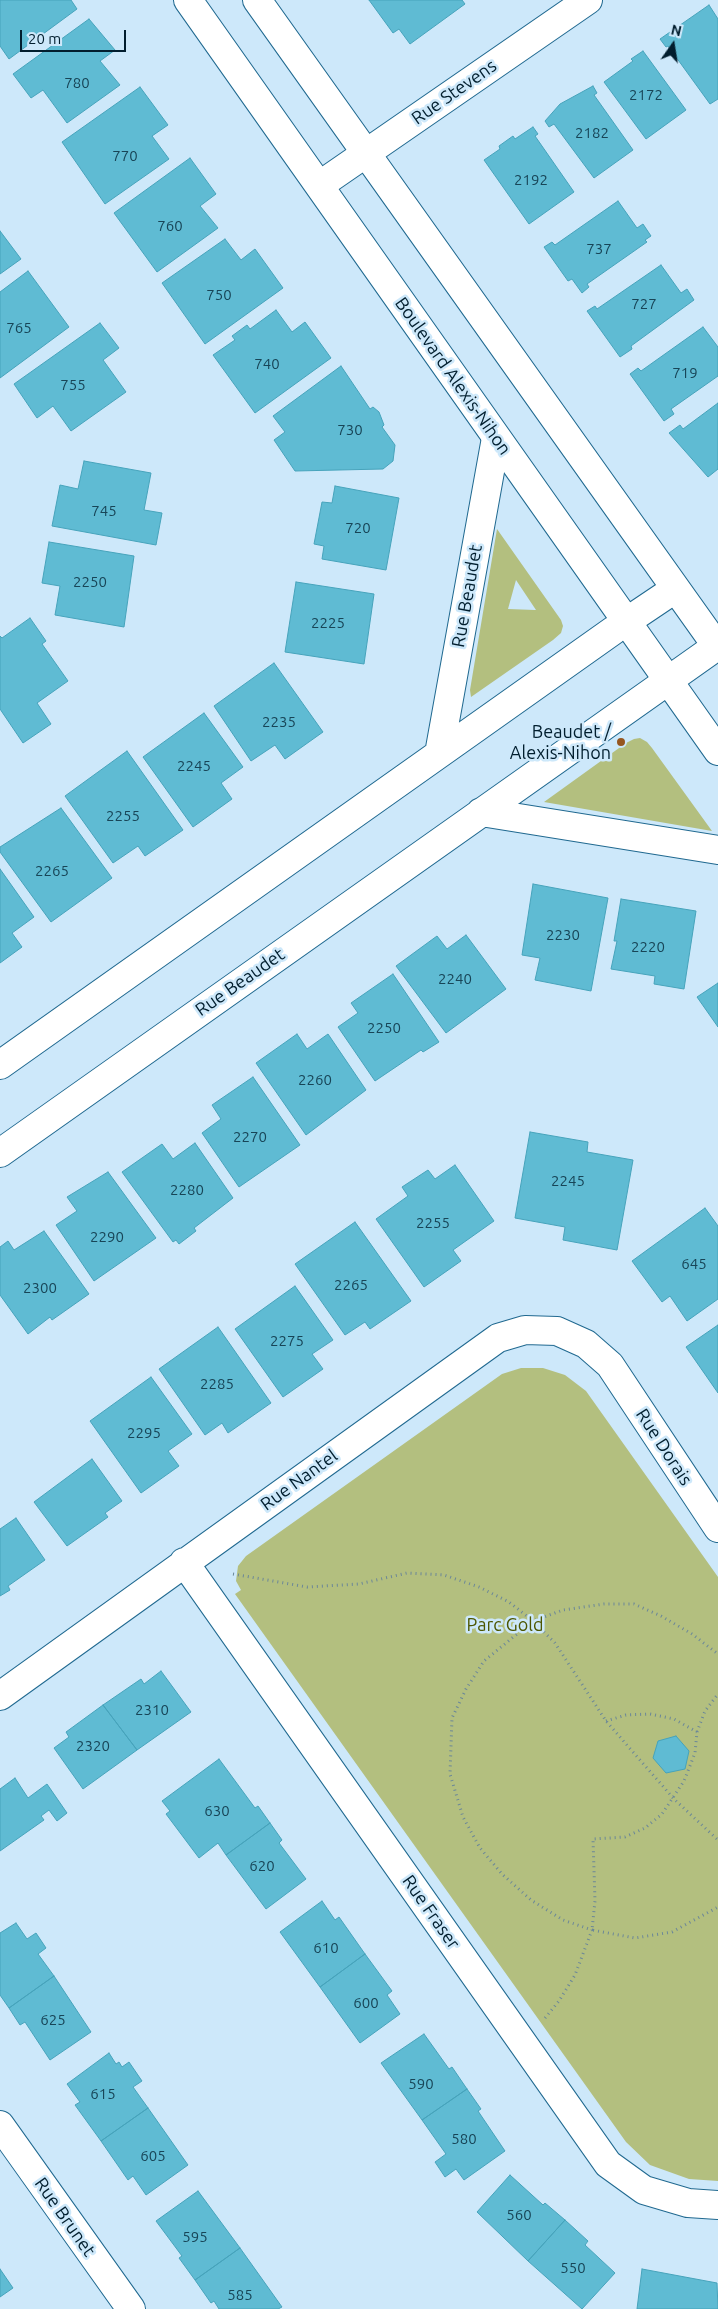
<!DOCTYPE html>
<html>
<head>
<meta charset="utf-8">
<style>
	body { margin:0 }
	#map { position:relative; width:718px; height:2309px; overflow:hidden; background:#cde8fa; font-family:Ubuntu,sans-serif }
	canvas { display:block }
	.north { position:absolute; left:648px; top:20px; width:50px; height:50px; -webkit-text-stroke:4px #cde8fa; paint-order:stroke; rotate:13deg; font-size:14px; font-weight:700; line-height:20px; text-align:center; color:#011e2e }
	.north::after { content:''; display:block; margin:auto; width:18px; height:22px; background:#011e2e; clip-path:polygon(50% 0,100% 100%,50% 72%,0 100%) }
	.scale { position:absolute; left:20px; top:30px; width:106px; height:22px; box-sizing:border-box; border:2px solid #011e2e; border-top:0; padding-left:6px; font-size:15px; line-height:18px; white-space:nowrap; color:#011e2e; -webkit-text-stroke:4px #cde8fa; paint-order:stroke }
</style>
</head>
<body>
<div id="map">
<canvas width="718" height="2309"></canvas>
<div class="north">N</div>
<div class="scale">20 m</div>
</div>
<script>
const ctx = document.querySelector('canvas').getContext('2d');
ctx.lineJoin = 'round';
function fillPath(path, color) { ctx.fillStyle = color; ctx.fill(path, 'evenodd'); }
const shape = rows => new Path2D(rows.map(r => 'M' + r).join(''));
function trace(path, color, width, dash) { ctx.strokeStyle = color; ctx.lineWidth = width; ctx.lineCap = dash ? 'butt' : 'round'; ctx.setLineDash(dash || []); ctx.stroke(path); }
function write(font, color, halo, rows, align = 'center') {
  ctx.font = font + ' Ubuntu,sans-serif'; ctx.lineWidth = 5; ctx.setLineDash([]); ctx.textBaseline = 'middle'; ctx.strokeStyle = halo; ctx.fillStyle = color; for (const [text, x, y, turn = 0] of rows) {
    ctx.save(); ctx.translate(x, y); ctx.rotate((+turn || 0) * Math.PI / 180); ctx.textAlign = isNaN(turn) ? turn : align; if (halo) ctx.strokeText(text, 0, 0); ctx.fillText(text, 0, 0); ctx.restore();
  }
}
const green = shape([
	[497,529,561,620,563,626,561,633,553,640,471,697,470,690],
	[516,580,536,610,535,610,508,609],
	[640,738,647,742,652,748,712,831,544,802,626,743,634,739],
	[521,1368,543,1368,565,1375,586,1391,718,1577,718,2181,689,2179,650,2165,626,2142,235,1594,241,1590,236,1581,238,1566,246,1556,502,1374]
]);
const building = shape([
	[0,0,71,0,77,9,9,59,0,46,0,0],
	[369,0,462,0,465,4,410,44,399,29,393,33,369,0],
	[709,5,718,19,718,99,710,104,668,46,666,47,660,39,709,5],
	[89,19,115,50,100,61,120,85,67,123,43,90,31,98,13,74,89,19],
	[643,51,686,110,646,139,604,82,633,61,631,59,643,51],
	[593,86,597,93,594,95,633,150,594,178,554,124,549,127,545,121,560,104,593,86],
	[140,87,168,125,152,136,169,159,105,204,62,142,140,87],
	[533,127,538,134,535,136,574,192,529,224,484,160,500,149,499,146,513,136,515,139,533,127],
	[190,158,216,194,200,206,218,228,157,272,114,213,190,158],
	[618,201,637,228,643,224,651,236,645,240,647,242,587,284,589,287,582,293,572,279,568,281,544,247,552,242,555,245,618,201],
	[0,231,21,259,0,274,0,231],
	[225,239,241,260,255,249,283,288,205,344,162,283,225,239],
	[661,265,681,293,687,289,694,300,631,346,632,349,620,357,587,311,595,306,597,309,661,265],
	[28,271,69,327,0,378,0,292,28,271],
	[276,310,292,332,305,322,331,358,255,413,213,355,235,340,232,336,247,325,250,329,276,310],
	[100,323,119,348,103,360,126,392,71,431,53,406,37,418,14,384,100,323],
	[703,327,718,347,718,376,671,409,674,414,664,421,630,374,638,368,641,371,703,327],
	[341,366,370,409,373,407,379,412,384,425,382,427,395,445,393,461,383,469,295,471,274,440,285,432,273,416,341,366],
	[718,403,718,469,708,477,669,433,680,425,683,429,718,403],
	[84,461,151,473,144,510,162,513,156,545,52,526,60,485,78,489,84,461],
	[335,486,399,498,386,570,322,559,324,546,314,544,322,502,332,503,335,486],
	[49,542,134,556,124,627,55,615,60,586,42,583,49,542],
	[296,582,374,594,364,664,285,652,296,582],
	[30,618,46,641,42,644,68,681,37,703,51,724,23,743,0,709,0,636,2,638,30,618],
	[274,663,323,732,285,759,275,745,251,761,214,706,274,663],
	[204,713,243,767,221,783,232,799,193,827,143,757,204,713],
	[127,751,183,830,145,856,138,846,113,863,65,796,127,751],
	[61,808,112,878,51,922,0,852,0,847,61,808],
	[0,869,34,917,12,933,22,947,0,963,0,869],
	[533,884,608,898,591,991,535,980,540,958,522,955,533,884],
	[621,899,696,911,684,989,654,984,655,976,611,969,617,941,614,941,621,899],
	[466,935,506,989,446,1033,396,966,437,936,447,949,466,935],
	[393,974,439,1042,423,1052,421,1050,375,1081,338,1027,358,1013,351,1003,393,974],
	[718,983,718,1027,697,997,718,983],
	[297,1034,307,1049,328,1034,366,1090,306,1135,256,1063,297,1034],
	[253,1077,300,1145,239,1187,202,1133,221,1119,212,1105,253,1077],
	[530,1132,588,1142,587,1152,633,1160,617,1250,563,1240,565,1227,515,1218,530,1132],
	[195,1143,233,1198,194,1228,196,1231,179,1244,176,1240,173,1242,122,1172,162,1144,173,1159,195,1143],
	[455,1165,494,1221,453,1250,461,1261,424,1287,376,1219,408,1196,402,1187,428,1170,435,1179,455,1165],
	[108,1172,156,1238,94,1281,56,1225,77,1211,67,1197,108,1172],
	[705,1208,718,1226,718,1299,687,1321,670,1296,662,1302,632,1261,705,1208],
	[355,1222,411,1301,370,1329,365,1322,345,1335,295,1264,355,1222],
	[44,1231,89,1294,52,1320,50,1317,28,1334,0,1295,0,1247,8,1241,14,1250,44,1231],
	[295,1286,333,1340,312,1354,323,1369,283,1397,235,1329,295,1286],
	[718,1325,718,1393,686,1347,718,1325],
	[218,1327,271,1403,228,1433,222,1423,205,1435,159,1369,218,1327],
	[151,1377,192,1434,168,1451,179,1466,141,1493,90,1421,151,1377],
	[92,1459,122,1501,105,1513,108,1517,67,1546,34,1502,92,1459],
	[16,1518,45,1560,8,1586,10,1590,0,1596,0,1529,16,1518],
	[161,1671,191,1712,137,1750,103,1705,141,1679,144,1684,161,1671],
	[103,1705,137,1750,83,1789,54,1748,69,1737,66,1732,103,1705],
	[676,1736,689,1751,685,1769,666,1773,653,1758,658,1741,676,1736],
	[219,1759,255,1808,258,1806,270,1823,226,1855,218,1843,199,1858,166,1814,170,1811,162,1801,219,1759],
	[15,1778,28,1798,47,1784,67,1813,57,1821,49,1810,41,1816,44,1820,0,1851,0,1789,15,1778],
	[270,1823,282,1840,279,1843,306,1879,266,1909,226,1855,270,1823],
	[322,1901,335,1920,339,1917,365,1954,320,1987,280,1932,322,1901],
	[16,1923,27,1939,36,1933,46,1948,38,1954,54,1976,9,2008,0,1995,0,1933,16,1923],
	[365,1954,392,1991,387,1995,400,2014,360,2043,320,1987,365,1954],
	[54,1976,91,2032,50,2060,25,2022,20,2025,9,2008,54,1976],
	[424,2034,449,2069,452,2067,467,2089,422,2120,381,2063,424,2034],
	[109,2053,116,2064,119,2062,122,2067,129,2062,142,2081,133,2087,148,2108,101,2141,75,2105,80,2102,67,2084,109,2053],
	[467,2089,481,2109,478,2111,505,2151,464,2180,456,2169,445,2177,435,2162,446,2154,422,2120,467,2089],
	[148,2108,188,2165,146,2195,133,2176,128,2180,101,2141,148,2108],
	[510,2175,543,2205,545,2203,565,2220,528,2261,477,2212,510,2175],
	[198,2191,240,2248,195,2280,179,2258,182,2256,156,2221,198,2191],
	[565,2220,588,2241,585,2245,615,2273,582,2309,528,2261,565,2220],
	[240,2248,282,2307,278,2309,219,2309,214,2301,211,2303,195,2280,240,2248],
	[0,2269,13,2288,0,2297,0,2269],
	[642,2269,717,2283,718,2309,637,2309,642,2269]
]);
const path = shape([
	[233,1574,307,1587,359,1584,407,1573,444,1575,479,1587,509,1602,533,1621,555,1643,606,1721,674,1799,718,1840],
	[606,1721,626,1715,650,1714,674,1719,697,1732,695,1753,684,1781,662,1814,645,1828,625,1837,593,1839,595,1901,592,1930,635,1938,672,1932,718,1907],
	[697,1732,705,1711,718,1694],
	[545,2018,559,2001,575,1975,592,1930,563,1920,531,1900,502,1874,480,1848,463,1817,450,1774,452,1718,466,1689,484,1661,533,1621,563,1610,604,1604,634,1604,661,1616,692,1634,718,1654]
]);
const minor = shape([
	[320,185,588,0],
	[439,754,496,438],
	[481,812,718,850],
	[0,1065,614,630,675,589],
	[0,1153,717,646],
	[184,1562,608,2164,644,2190,688,2203,718,2205],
	[0,1696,498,1338,525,1330,557,1331,586,1344,610,1365,718,1528],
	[0,2125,131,2309]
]);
const tertiary = shape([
	[188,0,718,751],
	[257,0,718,648]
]);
const markers = [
	[621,742,5,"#96561f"]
];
const numberNames = [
	["780",77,83],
	["2172",646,95],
	["2182",592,133],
	["770",125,156],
	["2192",531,180],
	["760",170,226],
	["737",599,249],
	["750",219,295],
	["727",644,304],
	["765",19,328],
	["740",267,364],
	["719",685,373],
	["755",73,385],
	["730",350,430],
	["745",104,511],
	["720",358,528],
	["2250",90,582],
	["2225",328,623],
	["2235",279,722],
	["2245",194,766],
	["2255",123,816],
	["2265",52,871],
	["2230",563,935],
	["2220",648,947],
	["2240",455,979],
	["2250",384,1028],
	["2260",315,1080],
	["2270",250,1137],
	["2245",568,1181],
	["2280",187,1190],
	["2255",433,1223],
	["2290",107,1237],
	["645",694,1264],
	["2265",351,1285],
	["2300",40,1288],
	["2275",287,1341],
	["2285",217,1384],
	["2295",144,1433],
	["2310",152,1710],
	["2320",93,1746],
	["630",217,1811],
	["620",262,1866],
	["610",326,1948],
	["600",366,2003],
	["625",53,2020],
	["590",421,2084],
	["615",103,2094],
	["580",464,2139],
	["605",153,2156],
	["560",519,2215],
	["595",195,2237],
	["550",573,2268],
	["585",240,2295]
];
const streetNames = [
	["Rue Stevens",454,92,-35],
	["Boulevard Alexis-Nihon",453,376,55],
	["Rue Beaudet",467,596,-80],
	["Rue Beaudet",240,982,-35],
	["Rue Dorais",664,1447,57],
	["Rue Nantel",299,1480,-36],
	["Rue Fraser",431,1912,55],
	["Rue Brunet",65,2217,55]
];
const poiNames = [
	["Beaudet /",611,732],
	["Alexis-Nihon",611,753]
];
const parkNames = [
	["Parc Gold",505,1625]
];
fillPath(green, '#b3bf7f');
fillPath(building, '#5fbbd3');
trace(building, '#46a3bb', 1);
trace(minor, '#206990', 30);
trace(tertiary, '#206990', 30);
trace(path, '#6b8798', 3, [1, 4]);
trace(minor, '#fff', 28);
trace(tertiary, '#fff', 28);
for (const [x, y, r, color] of markers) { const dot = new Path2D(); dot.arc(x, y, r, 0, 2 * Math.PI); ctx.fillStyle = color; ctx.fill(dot); trace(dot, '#cde8fa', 2); }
write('15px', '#184557', null, numberNames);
write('18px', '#011e2e', '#cde8fa', streetNames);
write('18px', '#011e2e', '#cde8fa', poiNames, 'right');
write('18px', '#4c5600', '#cde8fa', parkNames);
</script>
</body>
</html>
